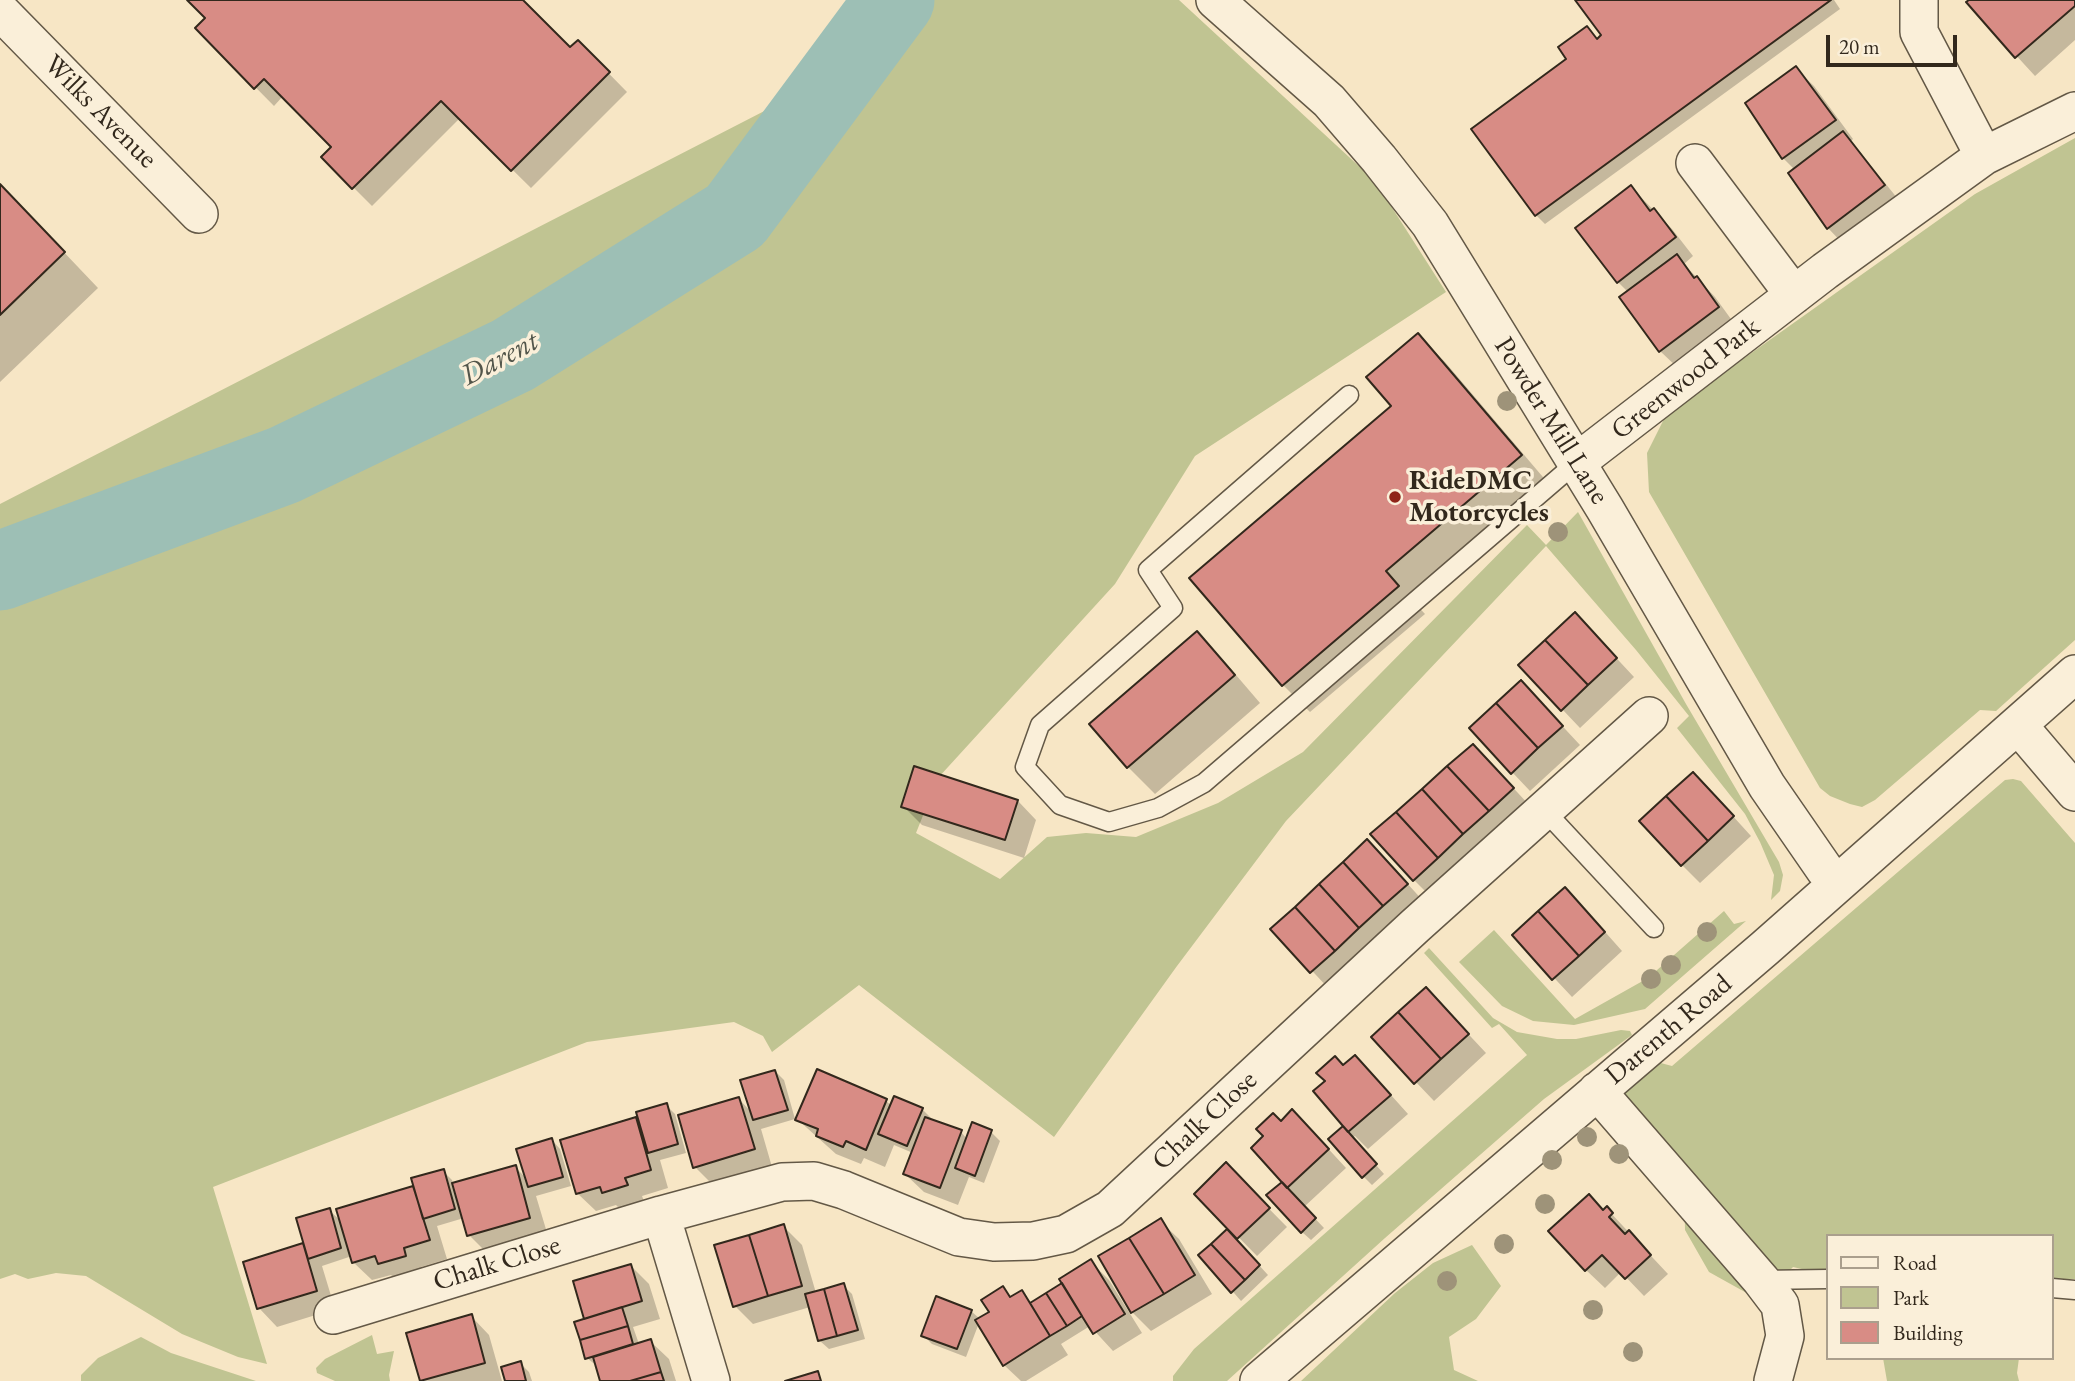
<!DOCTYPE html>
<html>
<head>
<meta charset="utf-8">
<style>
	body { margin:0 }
	#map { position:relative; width:2075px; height:1381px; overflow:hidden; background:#f7e6c5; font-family:"EB Garamond",serif }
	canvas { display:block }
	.legend { position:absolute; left:1826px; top:1234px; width:228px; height:126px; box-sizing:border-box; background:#faefd9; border:2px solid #aa9f8d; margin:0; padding:9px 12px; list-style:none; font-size:21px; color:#32281c }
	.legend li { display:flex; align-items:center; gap:14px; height:35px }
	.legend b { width:35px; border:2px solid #aa9f8d }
	.scale { position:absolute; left:1826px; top:35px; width:131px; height:32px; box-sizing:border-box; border:4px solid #32281c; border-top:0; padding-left:9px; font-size:21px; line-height:24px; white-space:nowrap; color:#32281c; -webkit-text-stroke:5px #faefd9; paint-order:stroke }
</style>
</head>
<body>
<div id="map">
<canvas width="2075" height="1381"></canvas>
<ul class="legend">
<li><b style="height:9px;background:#faefd9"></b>Road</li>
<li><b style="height:19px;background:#c0c492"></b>Park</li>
<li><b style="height:19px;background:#d88c85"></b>Building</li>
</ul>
<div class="scale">20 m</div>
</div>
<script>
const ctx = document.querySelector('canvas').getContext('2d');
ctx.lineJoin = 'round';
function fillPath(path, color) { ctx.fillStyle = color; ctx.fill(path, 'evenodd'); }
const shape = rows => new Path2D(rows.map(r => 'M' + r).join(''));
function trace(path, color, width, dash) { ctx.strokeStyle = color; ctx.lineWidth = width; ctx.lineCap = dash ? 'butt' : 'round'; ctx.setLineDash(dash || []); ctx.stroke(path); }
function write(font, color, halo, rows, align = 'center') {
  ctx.font = font + ' "EB Garamond",serif'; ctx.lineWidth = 7; ctx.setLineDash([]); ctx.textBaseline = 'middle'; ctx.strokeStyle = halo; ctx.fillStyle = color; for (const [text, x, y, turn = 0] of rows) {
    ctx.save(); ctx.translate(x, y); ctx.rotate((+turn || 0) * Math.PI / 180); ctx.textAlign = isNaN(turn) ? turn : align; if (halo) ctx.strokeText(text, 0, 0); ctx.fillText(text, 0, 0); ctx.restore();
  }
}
const green = shape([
	[856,0,1179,0,1375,181,1446,292,1195,456,1115,584,938,778,916,833,1000,879,1047,837,1086,833,1136,837,1218,803,1303,752,1527,525,1546,545,1578,512,1686,704,1779,862,1783,875,1780,891,1771,900,1774,875,1760,842,1745,814,1677,728,1689,716,1636,650,1546,546,1286,821,1177,966,1054,1137,859,985,772,1052,763,1036,734,1022,587,1042,213,1187,267,1364,238,1357,182,1334,86,1276,56,1273,28,1279,15,1274,0,1279,0,504,776,105],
	[2075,138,2075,640,1996,711,1980,710,1875,800,1862,807,1850,804,1830,796,1820,788,1649,492,1647,453,1667,413,1975,194],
	[2013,779,2021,781,2075,843,2075,1279,2052,1279,2052,1236,1828,1236,1828,1275,1793,1267,1761,1301,1709,1272,1685,1230,1684,1186,1604,1113,1657,1062,1672,1066,2005,780],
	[1724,911,1734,924,1746,921,1645,1009,1574,1025,1533,1021,1502,1006,1459,962,1494,930,1575,1019,1648,978],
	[1429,948,1493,1018,1517,1032,1557,1039,1576,1039,1621,1030,1630,1031,1632,1035,1544,1099,1385,1238,1227,1381,1173,1381,1173,1376,1194,1349,1527,1055,1499,1024,1492,1028,1424,953],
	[1472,1245,1501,1286,1476,1319,1449,1337,1454,1370,1478,1381,1301,1381,1395,1293,1433,1263],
	[372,1335,377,1354,394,1351,389,1375,390,1381,335,1381,317,1373,316,1368,325,1359],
	[141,1337,171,1353,256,1381,81,1381,81,1375,98,1358],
	[1883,1358,2019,1358,2017,1373,2019,1381,1887,1381]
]);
const shadow = shape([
	[189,0,521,0,570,50,578,42,627,92,531,188,460,118,372,206,323,157,334,147,283,96,274,106,197,28,207,18],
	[1577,0,1834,0,1840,9,1545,224,1536,215,1474,129,1604,36],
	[1971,0,2075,0,2075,40,2035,76,1968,3],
	[1795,68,1814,86,1853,139,1851,141,1902,204,1846,247,1828,228,1790,174,1795,170,1783,158,1764,131],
	[0,185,98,288,0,382],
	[1631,187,1672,229,1693,256,1684,264,1715,297,1736,326,1679,369,1660,351,1628,292,1618,282],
	[1418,335,1445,362,1548,483,1411,599,1425,614,1310,712,1283,685,1192,578,1393,406],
	[1593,633,1634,677,1580,728,1562,709],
	[1197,634,1224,661,1260,703,1155,794,1128,767],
	[1539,701,1580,745,1530,791,1512,772],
	[1491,764,1531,807,1432,898,1414,880],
	[1711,792,1751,836,1700,883,1682,865],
	[1018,801,1036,820,1024,858,922,825,903,806],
	[1386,860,1425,903,1330,990,1273,929],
	[1583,907,1622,951,1572,997,1514,935],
	[1444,1008,1486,1053,1434,1101,1373,1037],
	[1343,1067,1373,1075,1408,1114,1368,1149,1355,1136,1352,1138,1384,1174,1372,1185,1363,1176,1327,1082],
	[775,1071,784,1080,795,1119,761,1129,772,1167,713,1185,695,1167,739,1099,752,1113],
	[886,1101,892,1106,922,1109,931,1118,930,1120,961,1132,967,1139,973,1125,991,1132,1000,1141,984,1183,969,1177,958,1205,924,1192,905,1174,913,1153,894,1145,885,1167,864,1158,861,1164,836,1154,797,1119],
	[666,1105,675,1114,686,1153,660,1160,668,1188,642,1196,645,1204,622,1211,616,1205,596,1211,577,1193,635,1119,642,1126],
	[1281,1123,1311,1130,1346,1168,1304,1207,1324,1228,1311,1240,1302,1232,1265,1136],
	[552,1140,560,1149,571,1186,536,1196,548,1236,487,1253,469,1235,464,1218,437,1226,447,1259,421,1267,423,1274,398,1282,391,1275,372,1280,353,1262,352,1256,322,1266,335,1309,277,1327,259,1308,303,1245,307,1250,329,1210,342,1222,413,1188,417,1193,443,1171,452,1180,453,1185,515,1167,527,1179],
	[1226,1165,1287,1227,1257,1256,1196,1194],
	[1607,1209,1668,1274,1644,1296,1621,1272,1605,1288,1586,1270,1604,1212],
	[1160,1221,1179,1239,1212,1294,1151,1331,1129,1309],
	[783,1226,802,1245,816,1293,843,1285,852,1294,865,1339,829,1349,820,1341,810,1307,753,1324,735,1306],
	[1236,1240,1268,1275,1241,1301,1201,1255],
	[1091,1262,1109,1280,1142,1333,1113,1351,1090,1326,1061,1344,1068,1355,1026,1381,1021,1381,1004,1365,979,1323,966,1357,932,1344,923,1335,971,1311,980,1319,991,1312,1003,1289,1012,1298,1021,1292,1033,1304,1064,1284],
	[631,1266,649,1284,660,1319,633,1327,639,1344,650,1341,669,1359,676,1381,602,1381,597,1366,587,1358,586,1320],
	[471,1316,489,1335,502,1381,422,1381],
	[520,1363,529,1372,532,1381,507,1381]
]);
const river = shape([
	[0,571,284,465,513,355,735,216,895,0]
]);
const building = shape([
	[187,0,523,0,570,47,578,40,610,72,511,171,441,101,352,189,321,157,331,147,264,79,254,89,195,28,205,18,187,0],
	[1575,0,1831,0,1535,216,1471,129,1566,59,1558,47,1587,26,1597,39,1601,35,1575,0],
	[1969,0,2075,0,2075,6,2015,58,1966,2,1969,0],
	[1796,66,1836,120,1782,159,1745,103,1796,66],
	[1843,131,1885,185,1827,229,1788,173,1843,131],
	[0,184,65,252,0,315,0,184],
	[1631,185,1650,211,1654,208,1676,237,1617,283,1575,228,1631,185],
	[1677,254,1694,278,1697,276,1719,307,1659,352,1619,297,1677,254],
	[1418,333,1522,455,1386,571,1399,586,1282,686,1189,578,1391,406,1366,377,1418,333],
	[1575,612,1617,658,1588,685,1545,640,1575,612],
	[1197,631,1235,675,1127,768,1089,724,1197,631],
	[1545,640,1588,685,1561,711,1518,665,1545,640],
	[1521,680,1563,726,1538,748,1496,703,1521,680],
	[1496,703,1538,748,1511,774,1469,728,1496,703],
	[1473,744,1514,788,1489,811,1447,766,1473,744],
	[914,766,1018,800,1005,840,901,807,914,766],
	[1447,766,1489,811,1463,834,1422,789,1447,766],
	[1693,772,1734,816,1708,841,1666,796,1693,772],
	[1422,789,1463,834,1438,858,1396,812,1422,789],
	[1666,796,1708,841,1681,866,1639,821,1666,796],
	[1396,812,1438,858,1413,881,1370,834,1396,812],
	[1367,839,1408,884,1383,906,1343,862,1367,839],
	[1343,862,1383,906,1359,928,1319,884,1343,862],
	[1319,884,1359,928,1335,951,1295,907,1319,884],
	[1565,887,1605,932,1579,956,1538,911,1565,887],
	[1295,907,1335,951,1310,973,1270,929,1295,907],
	[1538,911,1579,956,1552,980,1512,935,1538,911],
	[1426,987,1469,1034,1441,1059,1398,1012,1426,987],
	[1398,1012,1441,1059,1414,1084,1371,1037,1398,1012],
	[1355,1055,1391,1095,1348,1132,1313,1091,1325,1081,1316,1073,1335,1056,1343,1065,1355,1055],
	[817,1069,887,1099,866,1150,846,1141,843,1147,816,1136,818,1129,795,1120,817,1069],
	[775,1070,788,1110,753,1120,740,1080,775,1070],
	[894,1096,923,1108,907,1146,878,1134,894,1096],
	[739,1097,755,1149,693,1168,678,1115,739,1097],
	[667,1103,678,1144,648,1153,636,1112,667,1103],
	[1292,1109,1329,1149,1287,1188,1251,1148,1263,1136,1256,1129,1273,1113,1281,1121,1292,1109],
	[636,1117,651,1170,625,1178,628,1185,602,1193,600,1187,576,1194,560,1140,636,1117],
	[925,1117,962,1130,940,1188,903,1174,925,1117],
	[972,1122,992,1130,975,1176,955,1168,972,1122],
	[1343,1126,1377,1164,1362,1178,1328,1139,1343,1126],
	[552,1138,563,1177,528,1187,516,1149,552,1138],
	[1226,1162,1270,1208,1237,1239,1194,1194,1226,1162],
	[516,1165,530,1218,467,1236,452,1183,516,1165],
	[444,1169,455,1209,423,1219,411,1178,444,1169],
	[1282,1182,1316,1218,1301,1233,1266,1195,1282,1182],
	[413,1186,430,1240,404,1248,406,1256,378,1264,375,1256,352,1263,336,1209,413,1186],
	[1589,1194,1603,1210,1607,1206,1613,1213,1609,1217,1625,1234,1629,1230,1651,1255,1625,1279,1602,1255,1585,1271,1548,1231,1589,1194],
	[330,1208,341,1248,308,1259,296,1218,330,1208],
	[1161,1218,1195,1275,1164,1294,1129,1238,1161,1218],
	[784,1224,802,1286,768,1296,749,1235,784,1224],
	[1227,1229,1260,1265,1245,1280,1211,1244,1227,1229],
	[749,1235,768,1296,733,1307,714,1245,749,1235],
	[1129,1238,1164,1294,1131,1313,1098,1256,1129,1238],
	[303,1243,317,1291,257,1309,243,1262,303,1243],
	[1211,1244,1245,1280,1231,1293,1198,1255,1211,1244],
	[1091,1259,1125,1314,1093,1334,1059,1279,1091,1259],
	[631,1264,642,1301,584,1319,573,1281,631,1264],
	[844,1283,858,1330,837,1336,824,1289,844,1283],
	[1062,1283,1082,1316,1067,1326,1046,1293,1062,1283],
	[1003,1286,1010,1297,1022,1290,1050,1336,1003,1366,975,1320,989,1312,981,1300,1003,1286],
	[824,1289,837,1336,818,1341,805,1294,824,1289],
	[1046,1293,1067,1326,1050,1336,1030,1303,1046,1293],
	[936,1296,972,1310,957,1349,921,1336,936,1296],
	[622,1307,628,1326,580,1340,574,1322,622,1307],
	[472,1314,485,1363,420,1381,406,1333,472,1314],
	[628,1326,633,1344,585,1359,580,1340,628,1326],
	[651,1339,661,1372,630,1381,600,1381,593,1357,651,1339],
	[521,1361,526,1381,505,1381,501,1367,521,1361],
	[818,1371,821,1381,785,1381,818,1371],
	[661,1372,664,1381,630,1381,661,1372]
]);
const service = shape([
	[1349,395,1148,570,1173,608,1040,725,1025,767,1060,805,1109,822,1158,808,1204,783,1577,462],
	[1545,811,1654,928],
	[1761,1280,1828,1279],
	[2052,1288,2075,1290]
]);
const minor = shape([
	[1215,0,1329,101,1379,159,1430,224,1605,509,1767,786,1825,870,1837,882],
	[1919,0,1919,32,1984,156],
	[0,11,199,214],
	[1695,163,1794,295],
	[1577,462,1825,271,1984,156,2075,111],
	[2018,725,2075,792],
	[1597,1091,1761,1280,1780,1305,1785,1336,1773,1381],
	[333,1315,661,1215],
	[711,1381,661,1215,782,1182,814,1181,844,1190,959,1237,994,1242,1033,1241,1066,1234,1110,1209,1415,926,1649,716],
	[1259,1381,1765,948,2075,674]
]);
const trees = [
	[1507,401],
	[1558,532],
	[1707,932],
	[1671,965],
	[1651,979],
	[1587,1137],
	[1619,1154],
	[1552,1160],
	[1545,1204],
	[1504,1244],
	[1447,1281],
	[1593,1310],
	[1633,1352]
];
const markers = [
	[1395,497,7,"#8f2418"]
];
const streetNames = [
	["Wilks Avenue",100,112,45],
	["Greenwood Park",1686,379,-38],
	["Powder Mill Lane",1551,421,58],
	["Darenth Road",1669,1030,-40],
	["Chalk Close",1205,1121,-43],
	["Chalk Close",497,1264,-17]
];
const poiNames = [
	["RideDMC",1409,481],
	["Motorcycles",1409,513]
];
const waterNames = [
	["Darent",500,359,-28]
];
fillPath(green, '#c0c492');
fillPath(shadow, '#0003');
trace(river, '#9dbfb5', 79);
fillPath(building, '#d88c85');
trace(building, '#32281c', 2);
trace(service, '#635846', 21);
trace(minor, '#635846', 40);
trace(service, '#faefd9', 18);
trace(minor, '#faefd9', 37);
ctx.fillStyle = '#9e9379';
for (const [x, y] of trees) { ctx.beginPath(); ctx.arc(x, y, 10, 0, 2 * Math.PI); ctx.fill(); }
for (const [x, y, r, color] of markers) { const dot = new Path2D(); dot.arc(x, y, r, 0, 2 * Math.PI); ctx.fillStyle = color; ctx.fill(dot); trace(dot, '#faefd9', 2.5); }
write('28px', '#32281c', '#faefd9', streetNames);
write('bold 28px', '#32281c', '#faefd9', poiNames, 'left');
write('italic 30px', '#52554a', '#faefd9', waterNames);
</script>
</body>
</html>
